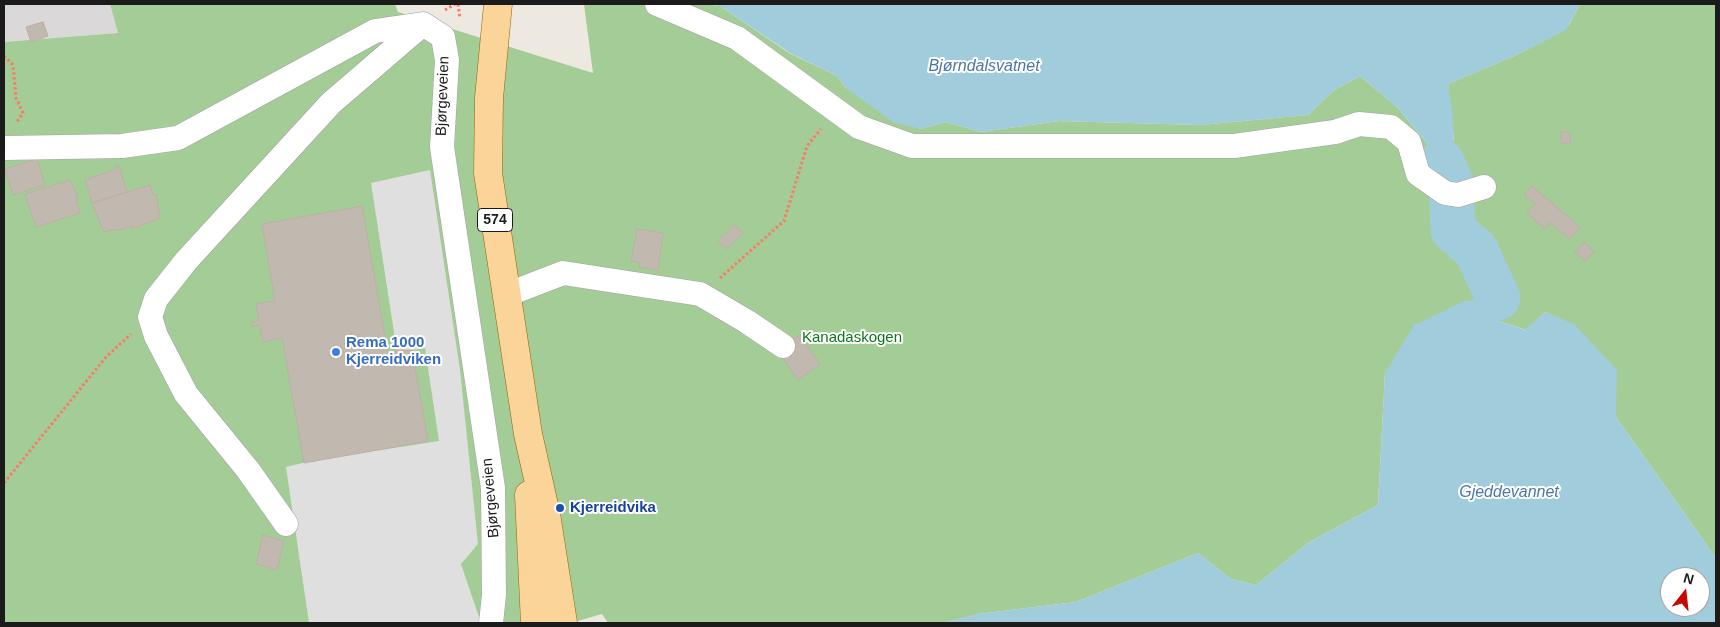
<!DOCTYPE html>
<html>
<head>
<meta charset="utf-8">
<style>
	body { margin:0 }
	#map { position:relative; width:1720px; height:627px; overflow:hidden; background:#ede9e1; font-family:Arial,sans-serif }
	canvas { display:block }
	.frame { position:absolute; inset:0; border:5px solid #1b1b1b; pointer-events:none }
	.north { position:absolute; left:1660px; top:567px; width:50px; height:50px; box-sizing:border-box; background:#fff; border:1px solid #a4a4a4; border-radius:50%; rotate:16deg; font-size:14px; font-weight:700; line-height:20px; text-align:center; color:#1b1b1b }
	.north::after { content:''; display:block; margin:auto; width:18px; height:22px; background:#c50902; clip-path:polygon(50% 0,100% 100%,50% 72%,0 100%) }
</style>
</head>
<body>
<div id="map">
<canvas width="1720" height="627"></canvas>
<div class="frame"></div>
<div class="north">N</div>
</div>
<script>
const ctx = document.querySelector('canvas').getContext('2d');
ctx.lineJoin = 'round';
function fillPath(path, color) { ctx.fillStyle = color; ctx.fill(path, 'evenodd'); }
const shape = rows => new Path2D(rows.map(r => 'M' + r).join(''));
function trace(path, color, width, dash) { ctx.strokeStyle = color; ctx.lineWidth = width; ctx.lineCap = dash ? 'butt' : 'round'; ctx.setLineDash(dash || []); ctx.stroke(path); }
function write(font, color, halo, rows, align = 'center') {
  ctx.font = font + ' Arial,sans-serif'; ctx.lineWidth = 4; ctx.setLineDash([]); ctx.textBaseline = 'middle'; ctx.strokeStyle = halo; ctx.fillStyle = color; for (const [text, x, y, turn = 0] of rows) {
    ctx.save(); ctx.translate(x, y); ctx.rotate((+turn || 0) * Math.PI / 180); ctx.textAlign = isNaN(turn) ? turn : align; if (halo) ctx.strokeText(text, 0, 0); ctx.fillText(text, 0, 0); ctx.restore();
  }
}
const residential = shape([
	[4,4,110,4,118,33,4,42]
]);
const forest = shape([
	[110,4,395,4,398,12,593,73,584,4,702,4,720,6,789,53,837,76,846,88,920,129,946,122,981,132,1059,121,1200,125,1308,115,1334,90,1360,76,1398,108,1437,156,1454,139,1448,84,1514,56,1561,32,1569,25,1580,4,1716,4,1716,558,1616,417,1616,370,1574,325,1545,312,1526,330,1496,320,1498,298,1385,373,1378,505,1308,543,1256,585,1231,579,1198,553,1076,602,978,614,943,623,608,623,602,614,571,623,4,623,4,42,118,33]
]);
const parking = shape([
	[430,170,460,370,478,544,461,564,481,623,309,623,286,467,315,460,439,441,425,348,397,352,371,183]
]);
const water = shape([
	[702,4,1580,4,1566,30,1514,56,1448,84,1453,117,1454,155,1442,162,1398,108,1360,76,1334,90,1308,115,1200,125,1059,121,981,132,946,122,920,129,893,122,846,88,837,76,790,53,720,6],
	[1498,298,1496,320,1525,330,1545,312,1574,324,1617,370,1616,417,1716,558,1716,623,943,623,978,614,1076,602,1198,553,1231,579,1256,585,1308,543,1378,505,1385,373,1414,325,1464,301],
	[1670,577,1700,577,1700,607,1670,607]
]);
const river = shape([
	[1442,162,1451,183,1453,230,1476,250,1498,298]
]);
const building = shape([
	[43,22,48,36,31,42,26,27,43,22],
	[1561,132,1570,132,1570,144,1561,143,1561,132],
	[37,159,45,185,13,195,5,169,37,159],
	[115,166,119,166,127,192,92,203,85,180,116,169,115,166],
	[70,180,78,198,76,199,80,213,36,227,25,194,70,180],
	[150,185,153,195,156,194,160,218,132,229,132,226,116,231,115,229,104,232,92,203,150,185],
	[1532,186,1580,227,1570,239,1550,223,1545,229,1527,213,1535,204,1524,195,1532,186],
	[362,206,388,354,396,353,396,350,412,350,428,441,304,463,282,338,263,342,259,325,252,327,252,322,259,321,256,304,275,301,262,224,362,206],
	[734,225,743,233,726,249,718,241,734,225],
	[637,229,663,233,658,270,639,267,640,263,631,261,637,229],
	[1584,242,1594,251,1585,261,1575,252,1584,242],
	[800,335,820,364,798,380,782,357,795,348,790,341,800,335],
	[263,535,284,541,277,570,256,564,263,535]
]);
const path = shape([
	[458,4,460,18],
	[445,10,455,4],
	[4,56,13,65,16,98,23,113,17,122],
	[720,278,784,221,807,146,821,129],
	[4,483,106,357,131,334]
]);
const minor = shape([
	[657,4,737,38,859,127,912,146,1234,146,1335,132,1359,124,1391,127,1409,142,1418,174,1445,193,1458,195,1484,187],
	[4,148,122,146,178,138,375,31,423,24,443,37,447,60,442,147,493,488,494,595,491,623],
	[506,295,563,273,700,294,746,321,783,346],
	[286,524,248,470,186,394,156,336,150,317,156,299,186,261,331,103,423,24]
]);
const major = shape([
	[498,4,489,98,488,173,528,434,546,514,563,623],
	[529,495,535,623]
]);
const markers = [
	[336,352,5,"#3f7fe0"],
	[560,508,5,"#1a4fb4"]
];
const shields = [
	[495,220,35]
];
const shieldNames = [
	["574",495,220]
];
const streetNames = [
	["Bjørgeveien",443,96,-88],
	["Bjørgeveien",491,498,-95]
];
const parkNames = [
	["Kanadaskogen",852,338]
];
const shopNames = [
	["Rema 1000",346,343],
	["Kjerreidviken",346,360]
];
const transitNames = [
	["Kjerreidvika",570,508]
];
const waterNames = [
	["Bjørndalsvatnet",984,67],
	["Gjeddevannet",1509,493]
];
fillPath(residential, '#dad8d8');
fillPath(forest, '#a4cc96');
fillPath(parking, '#dfdfdf');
fillPath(water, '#a1ccdb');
trace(river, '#a1ccdb', 45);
fillPath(building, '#c1b8b0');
trace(building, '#beb0a4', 1);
trace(minor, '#a2a2a2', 25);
trace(major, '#916702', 29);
trace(path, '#f87b67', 3, [2.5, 2.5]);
trace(minor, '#fff', 24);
trace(major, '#fad498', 28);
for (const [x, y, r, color] of markers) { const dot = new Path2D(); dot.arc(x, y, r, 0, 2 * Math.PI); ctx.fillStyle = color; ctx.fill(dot); trace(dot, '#fff', 2); }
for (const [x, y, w] of shields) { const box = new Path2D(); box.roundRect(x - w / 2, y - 11.5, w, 23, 4); ctx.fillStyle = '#fff'; ctx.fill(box); trace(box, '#1b1b1b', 1); }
write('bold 14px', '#1b1b1b', null, shieldNames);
write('15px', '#1b1b1b', '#fff', streetNames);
write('15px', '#0c7719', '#fff', parkNames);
write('bold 15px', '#366cbe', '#fff', shopNames, 'left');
write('bold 15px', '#164399', '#fff', transitNames, 'left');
write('italic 16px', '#4a76a9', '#fff', waterNames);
</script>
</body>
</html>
